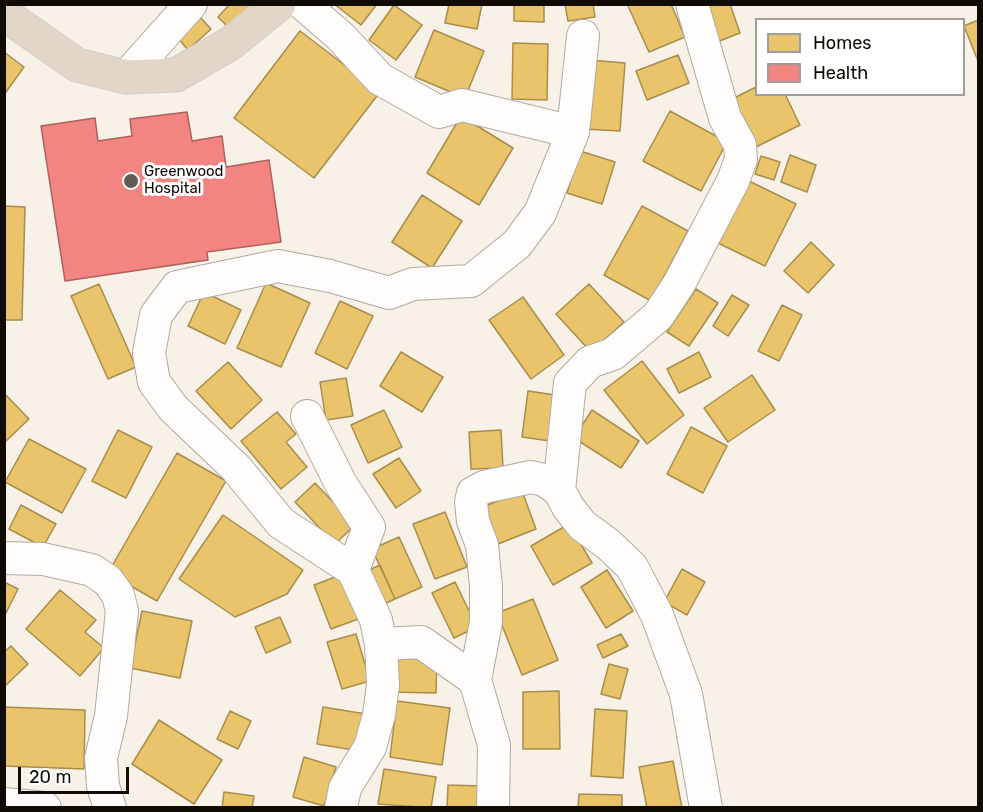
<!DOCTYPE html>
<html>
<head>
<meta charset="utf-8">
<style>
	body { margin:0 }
	#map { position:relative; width:983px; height:812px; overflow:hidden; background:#f7f1e7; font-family:Rubik,sans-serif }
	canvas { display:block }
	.frame { position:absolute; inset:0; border:6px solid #100c05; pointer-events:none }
	.legend { position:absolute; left:755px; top:18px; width:210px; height:78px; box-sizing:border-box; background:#fff; border:2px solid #9f9e9b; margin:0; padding:8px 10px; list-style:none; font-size:18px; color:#100c05 }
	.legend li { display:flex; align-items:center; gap:12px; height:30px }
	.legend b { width:30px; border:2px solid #9f9e9b }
	.scale { position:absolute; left:18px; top:767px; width:111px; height:27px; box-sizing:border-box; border:3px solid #100c05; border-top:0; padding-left:8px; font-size:18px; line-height:21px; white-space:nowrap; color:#100c05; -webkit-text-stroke:4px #fff; paint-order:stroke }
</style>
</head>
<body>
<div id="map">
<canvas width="983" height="812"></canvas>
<div class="frame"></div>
<ul class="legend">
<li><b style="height:16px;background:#e9c46a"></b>Homes</li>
<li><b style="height:16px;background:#f28482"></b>Health</li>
</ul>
<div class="scale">20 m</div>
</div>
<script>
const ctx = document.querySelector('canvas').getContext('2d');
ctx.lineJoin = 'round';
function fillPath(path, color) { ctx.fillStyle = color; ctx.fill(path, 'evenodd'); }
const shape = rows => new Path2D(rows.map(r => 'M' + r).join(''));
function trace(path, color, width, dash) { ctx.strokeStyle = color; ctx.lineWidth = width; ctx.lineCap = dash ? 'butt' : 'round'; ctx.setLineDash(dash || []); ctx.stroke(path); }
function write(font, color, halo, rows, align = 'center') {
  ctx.font = font + ' Rubik,sans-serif'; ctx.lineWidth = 6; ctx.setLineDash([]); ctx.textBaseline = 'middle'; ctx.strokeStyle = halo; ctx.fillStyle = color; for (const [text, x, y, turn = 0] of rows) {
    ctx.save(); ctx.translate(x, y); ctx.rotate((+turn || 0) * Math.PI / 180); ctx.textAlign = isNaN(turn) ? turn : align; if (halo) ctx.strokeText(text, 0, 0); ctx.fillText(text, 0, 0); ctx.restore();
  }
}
const homes = shape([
	[230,4,260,4,233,32,218,17,230,4],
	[334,4,377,4,361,25,334,4],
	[449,4,482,4,477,29,445,23,449,4],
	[514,4,544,4,544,22,514,21,514,4],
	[565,4,593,4,595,17,568,21,565,4],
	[631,4,671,4,685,37,649,52,628,6,631,4],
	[704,4,730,4,740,33,717,42,704,4],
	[394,5,422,25,396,60,369,40,394,5],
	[200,17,211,29,188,50,177,37,200,17],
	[978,20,978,61,964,26,978,20],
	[434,30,484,51,465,98,415,77,434,30],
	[300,31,380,92,314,178,234,118,300,31],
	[513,43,548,44,547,100,512,99,513,43],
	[4,52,24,67,6,92,4,91,4,52],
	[678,55,689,83,647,100,636,71,678,55],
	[590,60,625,63,620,131,584,129,590,60],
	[756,87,756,94,785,94,800,125,756,147,732,99,756,87],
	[670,111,727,142,701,191,643,161,670,111],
	[461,116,513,148,479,205,427,173,461,116],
	[580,151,615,162,602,204,567,193,580,151],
	[790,155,816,165,807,192,781,182,790,155],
	[761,156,780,162,774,180,755,174,761,156],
	[749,181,796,204,765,266,718,243,749,181],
	[422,195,462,221,432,268,392,242,422,195],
	[4,206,25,207,22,320,4,320,4,206],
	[642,206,688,231,651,301,604,275,642,206],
	[811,242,834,265,808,293,784,271,811,242],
	[266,283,310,303,281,367,237,348,266,283],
	[99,284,136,367,108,379,71,296,99,284],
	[589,284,624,322,591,352,556,314,589,284],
	[696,289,718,303,689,346,667,332,696,289],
	[204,292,241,310,225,344,188,326,204,292],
	[732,295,749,305,728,336,713,326,732,295],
	[523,297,564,355,531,379,489,320,523,297],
	[340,301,373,316,347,369,315,353,340,301],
	[782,305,802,315,779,361,758,351,782,305],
	[401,352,443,377,422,412,380,386,401,352],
	[699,352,711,377,679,393,667,369,699,352],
	[642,361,684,415,647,444,604,390,642,361],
	[228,362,262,400,231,429,196,391,228,362],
	[752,375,775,410,728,442,704,408,752,375],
	[346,378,353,416,326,420,320,382,346,378],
	[528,391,556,395,550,441,522,437,528,391],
	[4,393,29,419,4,443,4,393],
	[384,410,402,447,368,463,351,425,384,410],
	[592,410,639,441,621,468,574,438,592,410],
	[277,412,296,434,286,442,307,467,281,489,241,441,277,412],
	[691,427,727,446,703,493,667,474,691,427],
	[118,430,152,447,126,498,92,481,118,430],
	[501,430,503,468,471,469,469,432,501,430],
	[29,439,86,469,62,513,5,482,29,439],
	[177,453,226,481,157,601,108,573,177,453],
	[399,458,421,491,396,508,373,474,399,458],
	[315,483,355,525,335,544,295,502,315,483],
	[522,491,536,529,498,544,483,507,522,491],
	[21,505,56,524,43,547,9,529,21,505],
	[445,512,467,567,435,579,413,524,445,512],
	[223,515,303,570,287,594,235,617,179,579,223,515],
	[569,524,592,563,553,585,531,546,569,524],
	[399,537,422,587,395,599,372,549,399,537],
	[380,565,395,599,380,606,365,572,380,565],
	[682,569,705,582,687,615,664,602,682,569],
	[607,570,633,611,606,628,581,587,607,570],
	[343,574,361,618,331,629,314,585,343,574],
	[4,582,18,589,4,617,4,582],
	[455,582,477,627,454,638,432,593,455,582],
	[60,590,96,620,85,632,104,648,80,676,26,629,60,590],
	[533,599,558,660,522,675,497,613,533,599],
	[142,611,192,621,180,678,130,668,142,611],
	[280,617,291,642,266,653,255,627,280,617],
	[356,634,370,681,342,689,327,642,356,634],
	[621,634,628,646,603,658,597,645,621,634],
	[11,646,28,664,4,687,4,652,11,646],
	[392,657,437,659,436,693,390,692,392,657],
	[609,664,628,669,620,699,601,694,609,664],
	[559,691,560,749,523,749,523,692,559,691],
	[397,701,450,708,442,765,390,757,397,701],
	[4,707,85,710,84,769,4,766,4,707],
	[323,707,366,714,360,751,317,744,323,707],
	[595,709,627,711,623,778,591,776,595,709],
	[230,711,251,721,238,749,217,739,230,711],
	[159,720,222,760,194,804,132,764,159,720],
	[304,757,336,767,324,806,293,797,304,757],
	[673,761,682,808,647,808,639,767,673,761],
	[384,769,436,777,431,808,378,804,384,769],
	[448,785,483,786,483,808,447,808,448,785],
	[224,792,254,796,252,808,222,808,224,792],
	[579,794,622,795,622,808,578,808,579,794]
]);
const health = shape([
	[187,112,192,141,222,136,226,167,269,160,281,242,207,252,208,260,65,281,41,126,95,118,98,141,132,136,130,119,187,112]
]);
const street = shape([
	[303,4,341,37,380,79,439,112,462,105,573,132],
	[126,77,191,4],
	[307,416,341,484,369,527,353,570,376,620,381,644,383,685,379,715,370,747,345,788,341,808],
	[559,490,570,383,590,362,613,354,658,316,679,284,733,181,741,159,740,145,725,118,692,4],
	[4,558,43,559,92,570,108,581,118,595,122,611,111,716,101,758,103,786,110,808],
	[353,570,281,523,236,468,173,408,154,382,149,353,156,315,177,287,278,266,330,276,389,293,413,284,471,281,517,244,540,213,573,132,583,36],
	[381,644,421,642,475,680,486,622,486,586,482,545,473,521,471,502,473,493,484,487,531,477,544,480,559,490,568,507,582,525,608,544,632,567,657,615,686,694,706,808],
	[475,680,494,745,493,808],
	[4,804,45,808]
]);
const highway = shape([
	[4,14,77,65,126,77,176,75,231,43,279,4]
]);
const markers = [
	[131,181,8,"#615c54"]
];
const poiNames = [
	["Greenwood",144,172],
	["Hospital",144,189]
];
fillPath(homes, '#e9c46a');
trace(homes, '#a88d4c', 1.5);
fillPath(health, '#f28482');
trace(health, '#ae605c', 1.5);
trace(street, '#afaaa1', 34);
trace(highway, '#d1cec9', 35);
trace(street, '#fefdfb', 32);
trace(highway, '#e3d6c9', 33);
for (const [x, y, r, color] of markers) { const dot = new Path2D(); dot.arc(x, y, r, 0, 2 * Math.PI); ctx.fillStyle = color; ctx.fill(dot); trace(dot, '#fff', 2); }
write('15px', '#100c05', '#fff', poiNames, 'left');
</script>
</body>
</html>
